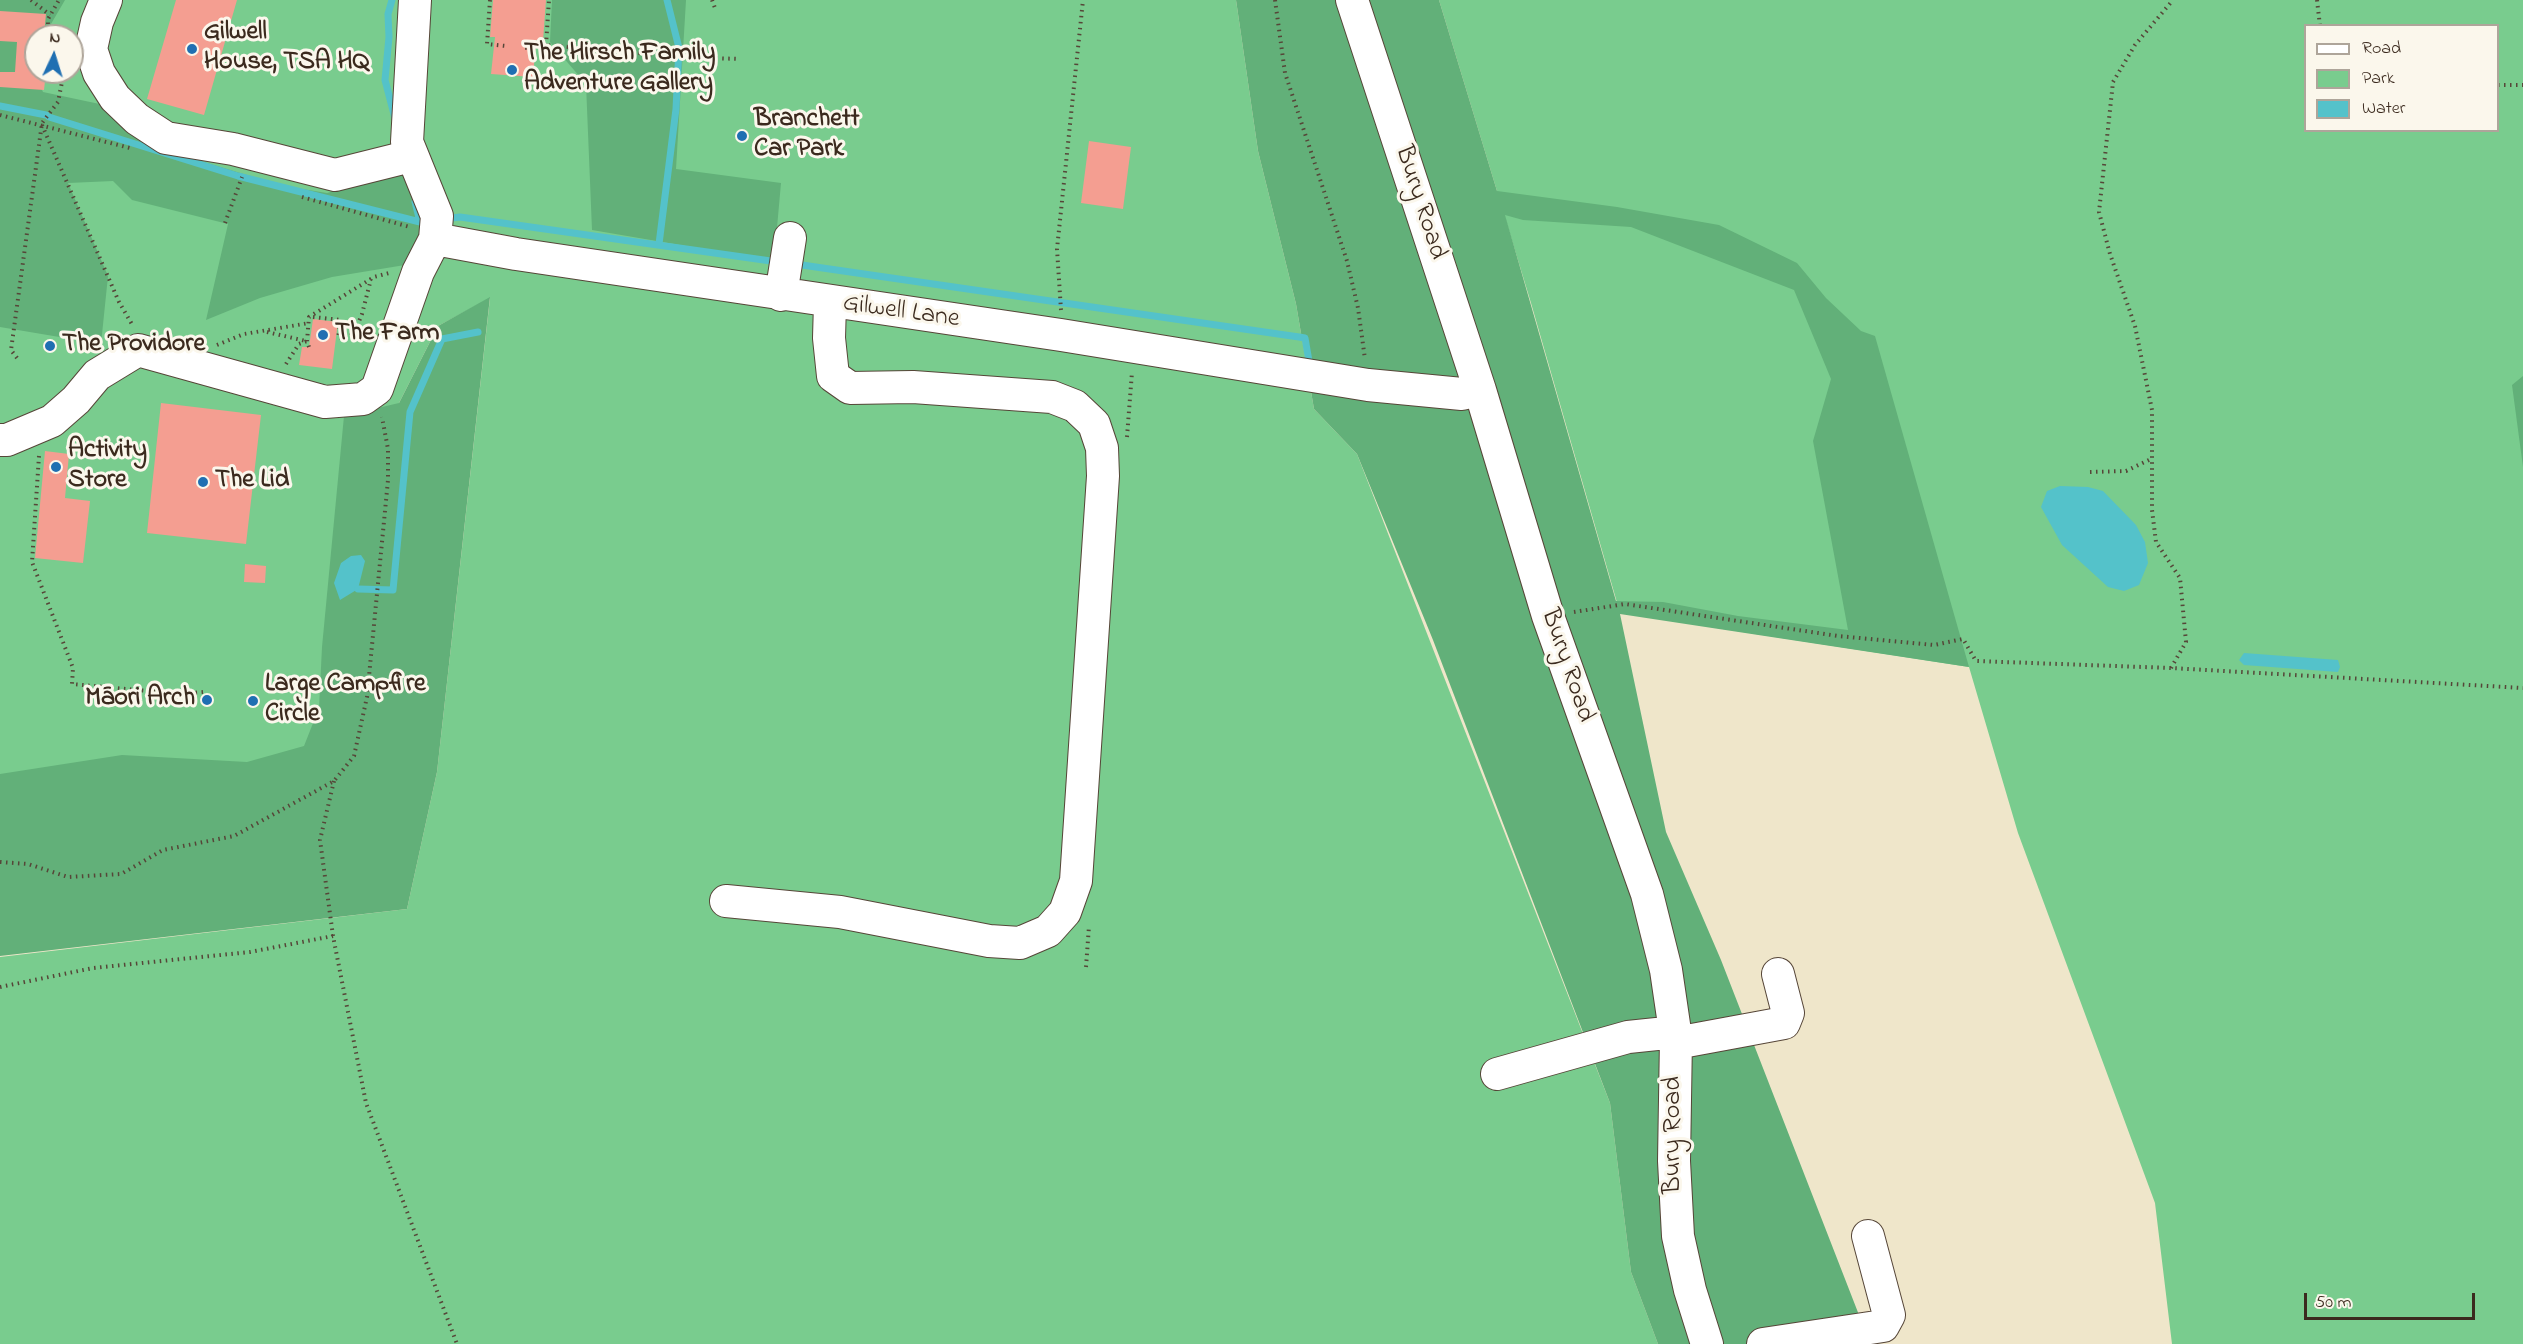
<!DOCTYPE html>
<html>
<head>
<meta charset="utf-8">
<style>
	body { margin:0 }
	#map { position:relative; width:2523px; height:1344px; overflow:hidden; background:#efe6ca; font-family:"Indie Flower",sans-serif }
	canvas { display:block }
	.legend { position:absolute; left:2304px; top:24px; width:195px; height:108px; box-sizing:border-box; background:#fbf7ec; border:2px solid #aea59a; margin:0; padding:8px 10px; list-style:none; font-size:18px; color:#3b2a1e }
	.legend li { display:flex; align-items:center; gap:12px; height:30px }
	.legend b { width:30px; border:2px solid #aea59a }
	.north { position:absolute; left:24px; top:24px; width:60px; height:60px; box-sizing:border-box; background:#fbf7ec; border:2px solid #aea59a; border-radius:50%; rotate:4deg; font-size:16px; font-weight:700; line-height:24px; text-align:center; color:#3b2a1e }
	.north::after { content:''; display:block; margin:auto; width:21px; height:27px; background:#1f6fb2; clip-path:polygon(50% 0,100% 100%,50% 72%,0 100%) }
	.scale { position:absolute; left:2304px; top:1293px; width:171px; height:27px; box-sizing:border-box; border:3px solid #3b2a1e; border-top:0; padding-left:8px; font-size:18px; line-height:21px; white-space:nowrap; color:#3b2a1e; -webkit-text-stroke:4px #fbf7ec; paint-order:stroke }
</style>
</head>
<body>
<div id="map">
<canvas width="2523" height="1344"></canvas>
<ul class="legend">
<li><b style="height:8px;background:#fff"></b>Road</li>
<li><b style="height:16px;background:#79cc8e"></b>Park</li>
<li><b style="height:16px;background:#54c2ca"></b>Water</li>
</ul>
<div class="north">N</div>
<div class="scale">50 m</div>
</div>
<script>
const ctx = document.querySelector('canvas').getContext('2d');
ctx.lineJoin = 'round';
function fillPath(path, color) { ctx.fillStyle = color; ctx.fill(path, 'evenodd'); }
const shape = rows => new Path2D(rows.map(r => 'M' + r).join(''));
function trace(path, color, width, dash) { ctx.strokeStyle = color; ctx.lineWidth = width; ctx.lineCap = dash ? 'butt' : 'round'; ctx.setLineDash(dash || []); ctx.stroke(path); }
function write(font, color, halo, rows, align = 'center') {
  ctx.font = font + ' "Indie Flower",sans-serif'; ctx.lineWidth = 6; ctx.setLineDash([]); ctx.textBaseline = 'middle'; ctx.strokeStyle = halo; ctx.fillStyle = color; for (const [text, x, y, turn = 0] of rows) {
    ctx.save(); ctx.translate(x, y); ctx.rotate((+turn || 0) * Math.PI / 180); ctx.textAlign = isNaN(turn) ? turn : align; if (halo) ctx.strokeText(text, 0, 0); ctx.fillText(text, 0, 0); ctx.restore();
  }
}
const green = shape([
	[0,0,1236,0,1258,151,1296,304,1314,409,1357,454,1610,1103,1631,1272,1658,1344,0,1344,0,957,407,909,437,772,490,298,438,326,399,403,323,760,0,821],
	[36,36,72,36,72,72,36,72],
	[1439,0,2523,0,2523,1344,2172,1344,2155,1203,2018,833,1969,667,1620,613,1531,303],
	[2306,26,2498,26,2498,130,2306,130]
]);
const forest = shape([
	[0,0,65,0,44,36,36,36,34,73,43,92,109,106,161,149,283,186,327,193,413,168,428,213,417,263,332,277,260,298,206,320,228,224,132,200,113,181,68,183,108,276,101,344,0,327],
	[552,0,686,0,676,169,781,183,774,261,592,230,586,84,550,42],
	[1236,0,1439,0,1497,191,1617,207,1719,225,1797,263,1826,298,1861,331,1875,336,1969,667,1620,614,1666,832,1721,960,1859,1315,1754,1344,1658,1344,1631,1272,1610,1103,1433,640,1357,454,1314,409,1296,304,1258,151],
	[1505,215,1523,220,1631,227,1794,290,1831,379,1813,441,1848,630,1738,616,1663,602,1616,601],
	[490,297,437,772,407,909,0,956,0,774,122,755,247,762,304,746,319,708,322,647,344,416,399,403,438,326],
	[2523,376,2523,467,2512,385]
]);
const water = shape([
	[2060,486,2088,487,2103,491,2136,525,2145,542,2148,563,2139,585,2124,591,2108,587,2062,545,2041,507,2047,491],
	[361,555,365,561,358,589,340,600,334,583,341,563,351,556],
	[2244,653,2338,660,2340,667,2338,672,2244,665,2239,660]
]);
const stream = shape([
	[392,0,388,14,389,37,385,80,395,118],
	[0,106,46,115],
	[49,117,238,176,420,222,427,221],
	[415,202,420,222],
	[444,219,460,217,778,262],
	[659,244,676,109,679,48,667,0],
	[795,264,1299,337,1305,338,1310,367],
	[358,589,393,590,410,412,442,339,478,332]
]);
const building = shape([
	[176,0,237,0,204,115,147,99],
	[493,0,546,0,543,41,536,40,533,77,491,74,495,37,490,37],
	[0,11,46,14,44,36,36,36,36,72,46,72,44,90,0,87,0,72,15,72,17,42,0,41],
	[1089,141,1131,147,1123,209,1081,203],
	[313,319,338,322,332,369,299,365,302,347,309,347],
	[161,403,261,415,246,544,147,533],
	[45,451,69,454,65,498,90,501,83,563,35,558],
	[245,564,266,566,265,583,244,582]
]);
const path = shape([
	[31,0,50,15],
	[490,0,487,44,506,46],
	[712,0,715,8],
	[1275,0,1285,73,1347,261,1358,308,1365,359],
	[2317,0,2320,26],
	[48,36,48,19,59,0],
	[546,45,549,0],
	[525,48,546,45,683,57,740,59],
	[2498,85,2523,85],
	[0,115,130,148],
	[42,125,119,302,133,326],
	[302,197,410,227],
	[225,223,242,177],
	[1061,310,1057,249,1083,0],
	[313,317,341,320,338,338,348,338,355,331,362,314,371,279],
	[267,332,306,341],
	[217,345,244,334,309,323],
	[309,347,307,341,309,317,374,277,389,273],
	[17,358,11,350,42,123,58,102,64,72],
	[286,364,299,344,307,341],
	[1127,437,1132,372],
	[39,456,32,562,73,668,72,684,180,694,203,692],
	[2090,472,2126,471,2151,459],
	[1574,612,1625,604,1838,636,1934,645,1963,639,1976,661,2171,668,2523,688],
	[2171,668,2186,642,2180,578,2156,542,2152,510,2152,410,2135,326,2110,254,2099,212,2113,82,2135,45,2173,0],
	[334,781,320,840,333,936,366,1103,457,1344],
	[0,862,28,864,68,877,121,874,163,850,234,836,334,781,354,756,367,697,388,480,388,449,382,417],
	[1086,967,1089,926],
	[0,987,93,968,250,952,333,936]
]);
const minor = shape([
	[106,0,97,22,91,49,99,73,115,98,137,119,166,138,233,149,335,175,411,156],
	[1352,0,1480,390,1548,616,1647,894,1666,970,1676,1038,1674,1161,1678,1236,1690,1290,1707,1344],
	[435,239,516,254,1061,335,1368,385,1462,394,1480,390],
	[781,295,790,238],
	[0,440,7,440,52,421,76,400,97,375,138,350,325,402,363,399,377,389,418,272,435,239,437,216,407,142,415,0],
	[726,901,840,912,989,941,1020,943,1048,931,1065,912,1076,881,1103,476,1102,448,1094,424,1075,406,1052,397,913,387,850,388,833,376,829,338,830,303],
	[1676,1043,1784,1023,1788,1013,1778,974],
	[1497,1074,1628,1037,1676,1032],
	[1763,1344,1883,1326,1889,1315,1868,1236]
]);
const markers = [
	[192,49,6,"#1f6fb2"],
	[512,70,6,"#1f6fb2"],
	[742,136,6,"#1f6fb2"],
	[323,335,6,"#1f6fb2"],
	[50,346,6,"#1f6fb2"],
	[56,467,6,"#1f6fb2"],
	[203,482,6,"#1f6fb2"],
	[207,700,6,"#1f6fb2"],
	[253,701,6,"#1f6fb2"]
];
const poiNames = [
	["Gilwell",204,34],
	["House, TSA HQ",204,64],
	["The Hirsch Family",524,55],
	["Adventure Gallery",524,85],
	["Branchett",754,121],
	["Car Park",754,151],
	["The Farm",335,335],
	["The Providore",62,346],
	["Activity",68,452],
	["Store",68,482],
	["The Lid",215,482],
	["Large Campfire",265,686],
	["Circle",265,716],
	["Māori Arch",195,700,"right"]
];
const streetNames = [
	["Bury Road",1419,203,72],
	["Gilwell Lane",901,313,8],
	["Bury Road",1566,666,71],
	["Bury Road",1675,1135,-90]
];
fillPath(green, '#79cc8e');
fillPath(forest, '#62b079');
fillPath(water, '#54c2ca');
trace(stream, '#54c2ca', 7);
fillPath(building, '#f49e91');
trace(minor, '#564638', 34);
trace(path, '#564638', 4, [1.5, 4.5]);
trace(minor, '#fff', 32);
for (const [x, y, r, color] of markers) { const dot = new Path2D(); dot.arc(x, y, r, 0, 2 * Math.PI); ctx.fillStyle = color; ctx.fill(dot); trace(dot, '#fbf7ec', 2); }
write('bold 26px', '#3b2a1e', '#fbf7ec', poiNames, 'left');
write('26px', '#3b2a1e', '#fbf7ec', streetNames);
</script>
</body>
</html>
